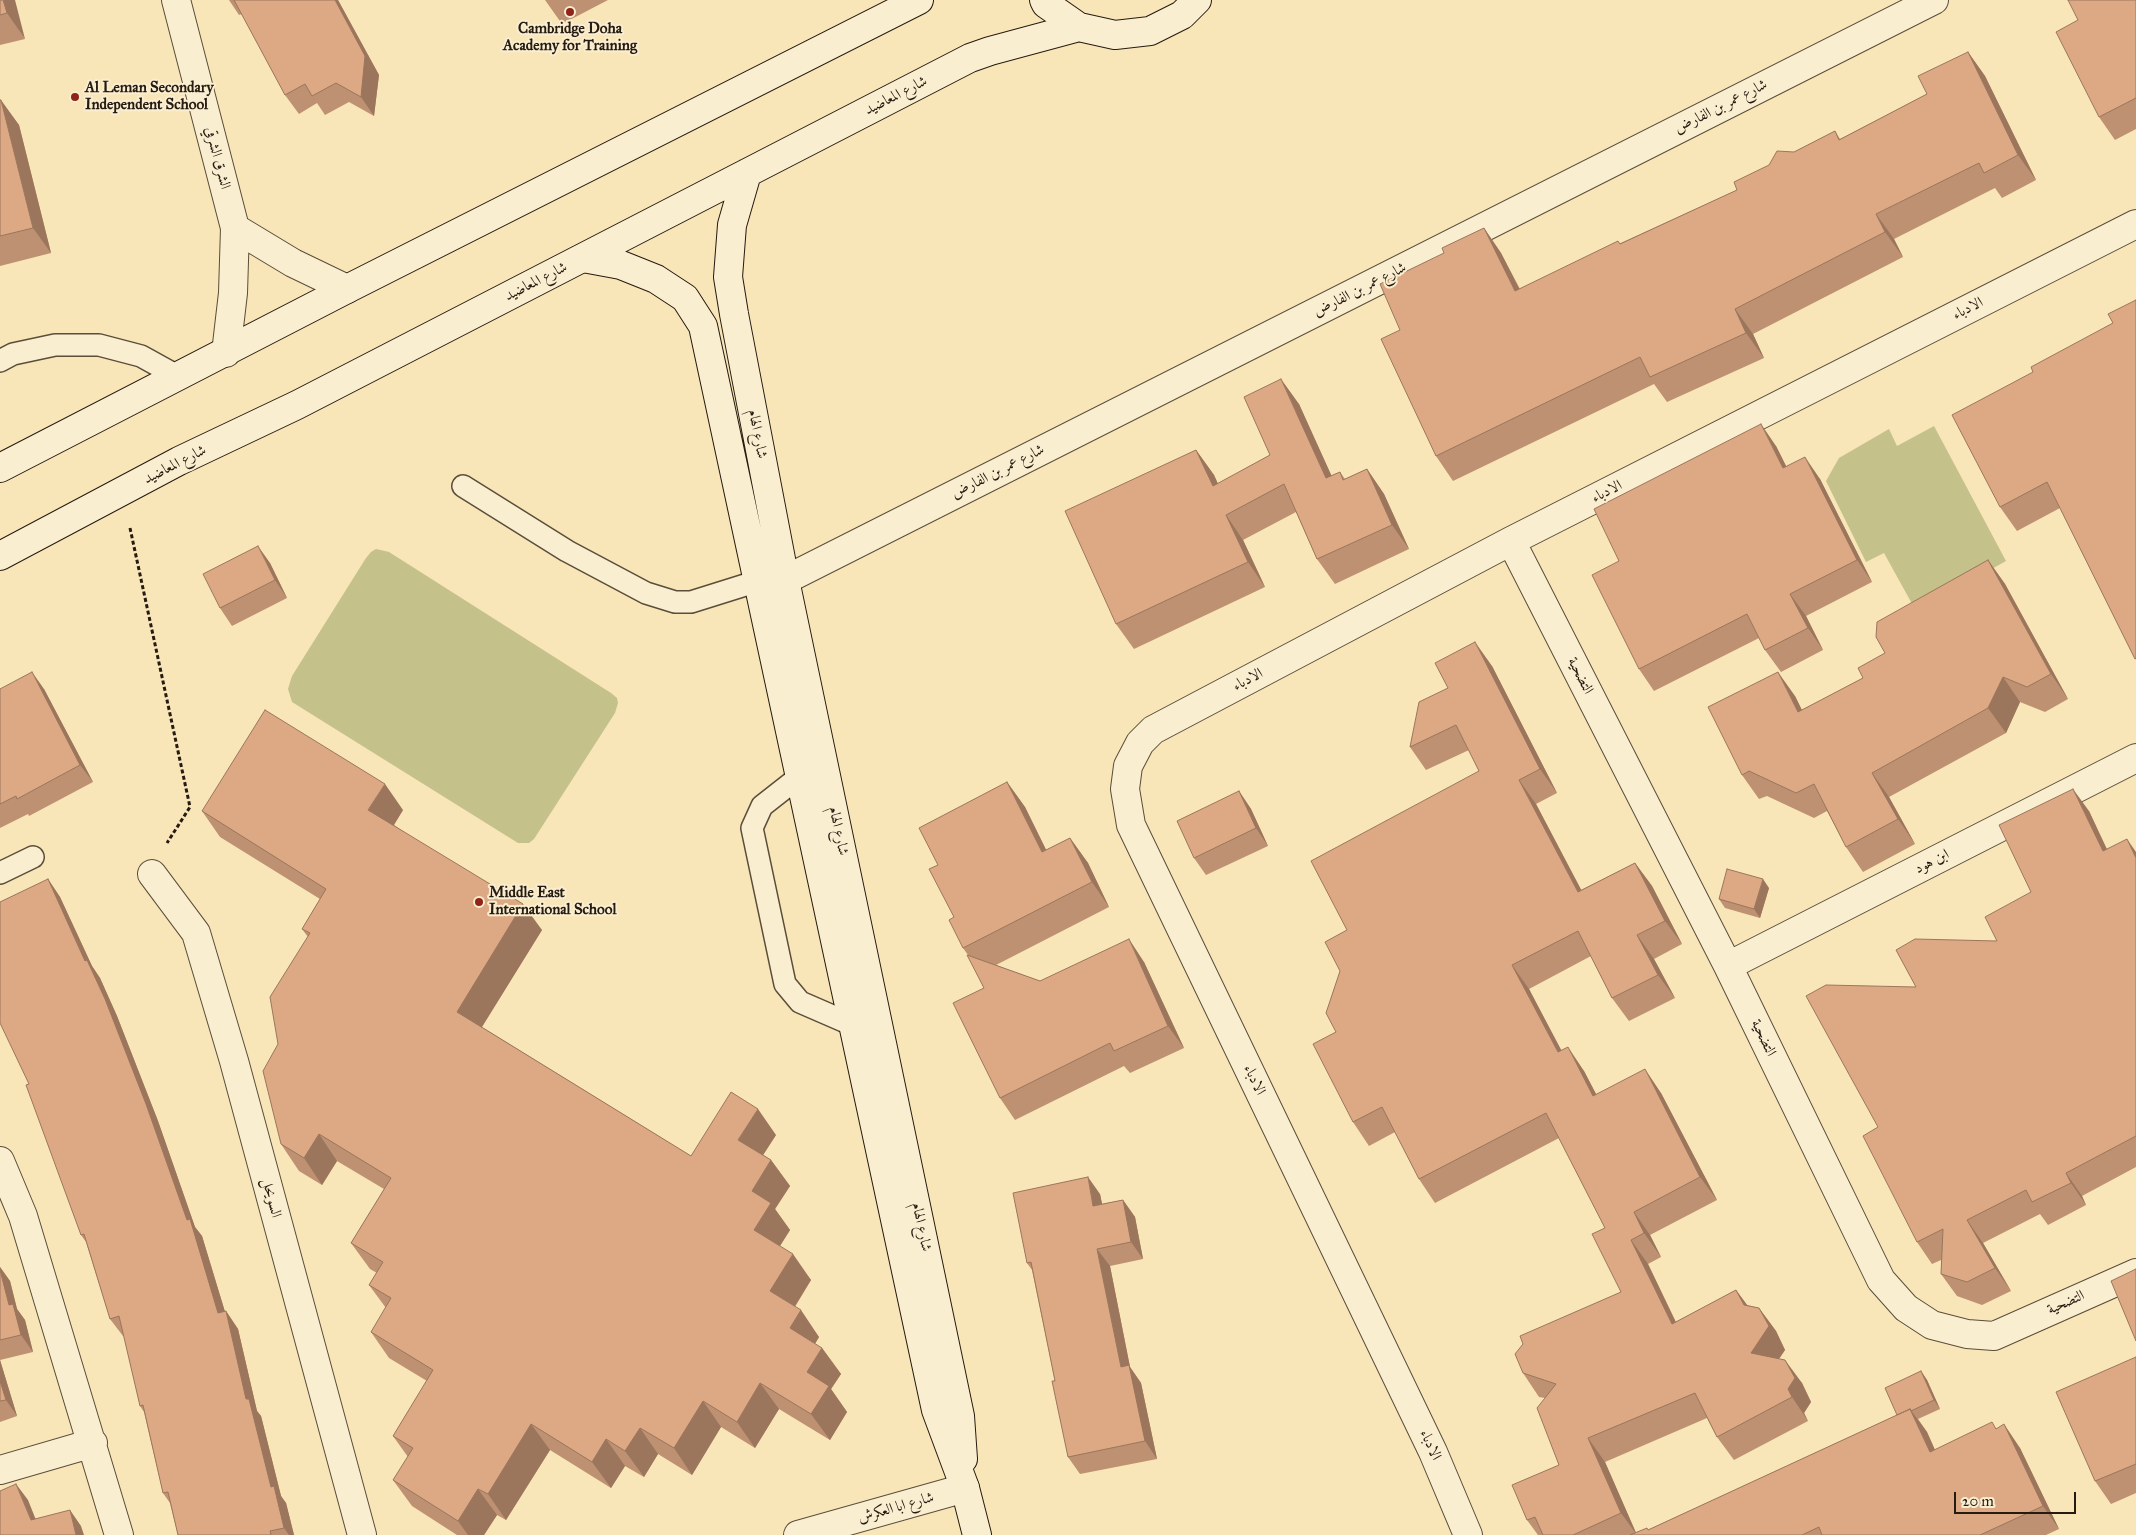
<!DOCTYPE html>
<html>
<head>
<meta charset="utf-8">
<style>
	body { margin:0 }
	#map { position:relative; width:2136px; height:1535px; overflow:hidden; background:#f8e5b8; font-family:"IM FELL Great Primer",serif }
	canvas { display:block }
	.scale { position:absolute; left:1954px; top:1492px; width:122px; height:22px; box-sizing:border-box; border:2px solid #261b10; border-top:0; padding-left:6px; font-size:15px; line-height:18px; white-space:nowrap; color:#261b10; -webkit-text-stroke:4px #faeed1; paint-order:stroke }
</style>
</head>
<body>
<div id="map">
<canvas width="2136" height="1535"></canvas>
<div class="scale">20 m</div>
</div>
<script>
const ctx = document.querySelector('canvas').getContext('2d');
ctx.lineJoin = 'round';
function fillPath(path, color) { ctx.fillStyle = color; ctx.fill(path, 'evenodd'); }
const shape = rows => new Path2D(rows.map(r => 'M' + r).join(''));
function trace(path, color, width, dash) { ctx.strokeStyle = color; ctx.lineWidth = width; ctx.lineCap = dash ? 'butt' : 'round'; ctx.setLineDash(dash || []); ctx.stroke(path); }
function write(font, color, halo, rows, align = 'center') {
  ctx.font = font + ' "IM FELL Great Primer",Amiri,serif'; ctx.lineWidth = 4; ctx.setLineDash([]); ctx.textBaseline = 'middle'; ctx.strokeStyle = halo; ctx.fillStyle = color; for (const [text, x, y, turn = 0] of rows) {
    ctx.save(); ctx.translate(x, y); ctx.rotate((+turn || 0) * Math.PI / 180); ctx.textAlign = isNaN(turn) ? turn : align; if (halo) ctx.strokeText(text, 0, 0); ctx.fillText(text, 0, 0); ctx.restore();
  }
}
const green = shape([
	[1934,426,2006,561,1916,611,1884,553,1866,562,1826,481,1839,458,1889,429,1897,446],
	[376,549,389,552,611,693,617,698,618,703,615,713,534,839,529,843,518,843,292,702,288,689,292,676,366,558,371,552]
]);
const path = shape([
	[130,528,190,807,167,843]
]);
const lane = shape([
	[0,361,13,354,55,345,99,345,141,356,179,377],
	[463,486,567,551,646,593,675,602,691,602,758,581],
	[799,777,762,806,752,828,785,984,800,1002,853,1025],
	[0,873,33,857]
]);
const street = shape([
	[176,0,235,228,233,293,226,353],
	[235,228,293,263,347,289],
	[1511,541,1728,966,1881,1280,1906,1308,1932,1325,1967,1334,1994,1336,2136,1273],
	[785,580,1934,0],
	[152,874,196,933,234,1061,362,1535],
	[1728,966,2136,758],
	[0,1161,23,1216,119,1535],
	[0,1470,93,1443],
	[798,1535,965,1488],
	[1468,1535,1433,1452,1131,825,1125,789,1128,766,1140,743,1153,730,1511,541,2136,224]
]);
const secondary = shape([
	[1044,0,1046,4,1079,27,1115,35,1150,31,1182,15,1197,0],
	[747,173,732,225,728,277,734,314,785,580,960,1416,963,1459],
	[583,258,621,265,656,279,685,298,703,326,936,1410,965,1488,977,1535],
	[0,468,347,289,919,0],
	[0,556,179,461,297,405,970,58,990,51,1079,27]
]);
const wall = shape([
	[0,0,25,39,0,45],
	[229,0,338,0,379,75,374,116,349,102,325,115,317,103,299,114,285,95,242,14,239,15],
	[545,0,608,0,562,24],
	[2136,0,2136,129,2115,140,2099,117,2078,20],
	[1968,52,1985,76,2036,180,2002,198,1995,188,1894,239,1903,257,1753,334,1764,358,1667,402,1654,384,1453,481,1436,456,1400,330,1444,253,1484,228,1501,253,1520,289,1737,190,1794,152,1835,131,1840,139,1927,94],
	[0,100,19,125,51,253,0,266],
	[2136,300,2136,660,2060,508,2017,531,2000,507,2033,372,2113,323],
	[1299,404,1331,476,1340,472,1345,479,1367,469,1384,494,1409,549,1335,584,1317,559,1296,512,1243,540,1265,587,1134,649,1116,624,1196,450,1214,475,1218,484,1270,455],
	[1776,446,1786,466,1820,479,1872,582,1806,616,1823,650,1781,672,1765,650,1759,638,1654,691,1639,669,1619,561],
	[1988,560,2005,584,2068,699,2045,712,2020,702,2006,733,1889,797,1915,844,1863,872,1846,847,1827,811,1814,818,1767,796,1759,799,1742,775,1795,696,1802,710,1863,678,1885,653],
	[270,563,287,598,232,626,220,608],
	[1492,666,1557,793,1536,804,1581,890,1635,863,1652,886,1682,944,1654,959,1675,998,1629,1021,1612,998,1591,956,1529,989,1561,1051,1584,1071,1596,1094,1661,1093,1717,1200,1650,1235,1661,1257,1648,1264,1676,1322,1736,1290,1747,1305,1759,1308,1776,1331,1785,1350,1779,1359,1802,1383,1811,1402,1804,1413,1808,1421,1734,1460,1717,1437,1707,1418,1605,1462,1636,1533,1648,1530,1897,1415,1921,1371,1927,1380,1940,1409,1918,1419,1927,1432,1935,1450,1996,1428,2020,1448,2059,1529,2046,1535,1538,1535,1527,1520,1559,1465,1545,1398,1539,1397,1523,1373,1621,1292,1605,1228,1559,1138,1435,1203,1419,1179,1395,1132,1369,1146,1353,1122,1336,1032,1340,971,1347,930,1479,771,1469,750,1426,770,1410,747,1448,688],
	[0,689,44,689,93,782,29,816,28,814,0,828],
	[1007,782,1025,807,1046,850,1070,838,1088,863,1109,907,996,965,1040,981,1144,962,1184,1048,1130,1073,1124,1066,1015,1120,1000,1098,984,988,968,955,963,948,938,865],
	[1239,791,1251,809,1268,846,1206,875,1194,858],
	[403,810,394,825,542,930,482,1027,691,1156,776,1135,763,1155,771,1160,790,1186,775,1209,790,1230,780,1246,811,1280,795,1307,819,1337,815,1344,822,1348,841,1374,831,1389,847,1412,830,1440,779,1409,755,1448,721,1427,692,1475,658,1454,644,1477,625,1466,611,1488,550,1450,506,1520,497,1515,484,1535,457,1535,412,1506,393,1480,408,1457,393,1436,427,1381,389,1358,371,1332,386,1308,369,1285,377,1273,370,1269,351,1243,384,1189,337,1161,322,1185,299,1171,281,1144,278,1044,308,937,302,929,320,899,220,837,202,811],
	[2089,811,2107,849,2136,852,2136,1167,2082,1196,2086,1205,2048,1225,2040,1214,1983,1243,2011,1291,1982,1305,1957,1296,1941,1274,1941,1260,1932,1264,1917,1242,1878,1127,1916,987,1997,941,2031,892],
	[48,879,60,897,92,966,100,978,117,1016,158,1121,195,1227,202,1236,225,1312,226,1311,238,1329,257,1411,261,1416,281,1496,286,1503,294,1535,178,1535,170,1503,163,1493,144,1412,140,1406,124,1336,123,1336,110,1319,86,1242,81,1235,29,1084],
	[1769,888,1760,918,1725,908,1719,899],
	[1100,1194,1102,1204,1123,1200,1135,1217,1143,1259,1110,1266,1130,1367,1141,1383,1157,1459,1080,1474,1068,1457,1055,1381,1032,1270,1027,1263],
	[0,1267,10,1281,17,1309,25,1320,33,1352,0,1360],
	[2136,1357,2136,1493,2111,1504,2095,1481],
	[0,1360,17,1416,0,1422]
]);
const shadedWall = shape([
	[3,0,15,0,25,39,7,13],
	[335,0,338,0,379,75,374,116,361,97],
	[1968,52,1985,76,2036,180,2018,155],
	[1,100,19,125,51,253,33,228],
	[1876,214,1894,239,1903,257,1885,232],
	[1484,228,1501,253,1533,316,1515,291],
	[1735,309,1753,334,1764,358,1746,333],
	[1281,379,1299,404,1344,503,1326,478],
	[1761,424,1776,446,1798,490,1783,468],
	[1196,450,1214,475,1230,511,1213,486],
	[1805,457,1820,479,1872,582,1857,560],
	[1367,469,1384,494,1409,549,1392,525],
	[1226,515,1243,540,1265,587,1248,562],
	[258,546,270,563,287,598,275,580],
	[1988,560,2005,584,2068,699,2051,674],
	[1790,594,1806,616,1823,650,1808,628],
	[1475,642,1492,666,1557,793,1540,769],
	[32,672,44,689,93,782,80,765],
	[1778,672,1795,696,1815,737,1798,712],
	[2003,677,2020,702,2006,733,1988,708],
	[1872,773,1889,797,1915,844,1898,819],
	[1519,780,1536,804,1595,916,1578,892],
	[1007,782,1025,807,1060,878,1042,852],
	[385,784,403,810,387,836,368,810],
	[2073,789,2089,811,2118,874,2103,851],
	[1239,791,1251,809,1268,846,1256,828],
	[1070,838,1088,863,1109,907,1092,882],
	[2127,839,2136,852,2136,858],
	[1635,863,1652,886,1682,944,1665,921],
	[48,879,60,897,92,966,100,978,117,1016,158,1121,195,1227,202,1236,229,1325,226,1311,238,1329,257,1411,261,1416,281,1496,286,1503,294,1535,289,1535,284,1528,271,1487,246,1399,187,1220,85,961],
	[1763,879,1769,888,1760,918,1754,909],
	[523,904,542,930,475,1038,457,1012],
	[1637,935,1654,959,1675,998,1658,975],
	[1129,939,1144,962,1184,1048,1168,1026],
	[1512,965,1529,989,1575,1076,1558,1052],
	[1568,1047,1584,1071,1609,1119,1593,1096],
	[1645,1069,1661,1093,1717,1200,1700,1177],
	[758,1109,776,1135,756,1166,738,1140],
	[319,1134,337,1161,322,1185,304,1158],
	[771,1160,790,1186,775,1209,790,1230,773,1257,754,1230,752,1191],
	[2066,1173,2082,1196,2086,1205,2071,1183],
	[1088,1177,1100,1194,1106,1223,1093,1206],
	[1123,1200,1135,1217,1143,1259,1131,1242],
	[1634,1212,1650,1235,1661,1257,1644,1233],
	[1967,1220,1983,1243,2011,1291,1995,1268],
	[1631,1240,1648,1264,1688,1348,1672,1324],
	[1097,1249,1110,1266,1130,1367,1141,1383,1157,1459,1145,1441,1121,1367],
	[793,1254,811,1280,788,1317,770,1291],
	[0,1267,10,1281,17,1309,25,1320,33,1352,21,1335,9,1305,0,1270],
	[1736,1290,1753,1313,1744,1305],
	[1759,1308,1776,1331,1785,1350,1767,1376,1751,1353],
	[801,1310,819,1337,808,1355,790,1328],
	[822,1348,841,1374,831,1389,847,1412,830,1440,811,1414,807,1372],
	[0,1360,17,1416,6,1400,0,1381],
	[1785,1360,1802,1383,1811,1402,1804,1413,1808,1421,1792,1397,1788,1389],
	[1921,1371,1927,1380,1940,1409,1934,1400],
	[760,1383,779,1409,755,1448,737,1422],
	[703,1401,721,1427,692,1475,674,1448],
	[1910,1409,1927,1432,1946,1475,1930,1452],
	[531,1424,550,1450,506,1520,488,1494],
	[2004,1424,2020,1448,2059,1529,2043,1506],
	[640,1428,658,1454,644,1477,625,1451],
	[1588,1438,1605,1462,1637,1535,1621,1513],
	[606,1439,625,1466,611,1488,592,1462],
	[16,1484,28,1500,42,1535,31,1520],
	[478,1489,497,1515,484,1535,468,1535,458,1521],
	[70,1510,81,1526,84,1535,76,1535]
]);
const building = shape([
	[0,0,3,0,7,13,0,15,0,0],
	[234,0,335,0,365,56,361,97,336,83,312,96,305,84,285,95,234,0],
	[2068,0,2136,0,2136,98,2099,117,2056,32,2078,20,2068,0],
	[1968,52,2018,155,1984,173,1979,163,1876,214,1885,232,1735,309,1746,333,1650,377,1640,357,1436,456,1381,339,1400,330,1380,284,1444,253,1442,248,1484,228,1515,291,1618,241,1620,244,1737,190,1734,182,1769,165,1777,151,1794,152,1835,131,1839,140,1927,94,1918,76,1968,52],
	[0,100,1,100,33,228,0,236,0,100],
	[2136,300,2136,658,2135,659,2047,482,2000,507,1952,415,2033,372,2031,367,2113,323,2108,314,2136,300],
	[1281,379,1326,478,1340,472,1343,480,1367,469,1392,525,1317,559,1284,484,1226,515,1248,562,1116,624,1065,511,1196,450,1213,486,1270,455,1244,397,1281,379],
	[1761,424,1783,468,1805,457,1857,560,1790,594,1808,628,1765,650,1747,614,1639,669,1592,575,1619,561,1594,509,1761,424],
	[258,546,275,580,220,608,203,574,258,546],
	[1988,560,2051,674,2027,687,2003,677,1988,708,1872,773,1898,819,1846,847,1814,784,1796,793,1749,771,1742,775,1708,707,1778,672,1798,712,1863,678,1858,668,1885,653,1876,637,1877,622,1988,560],
	[1475,642,1540,769,1519,780,1578,892,1635,863,1665,921,1637,935,1658,975,1612,998,1578,931,1512,965,1558,1052,1568,1047,1593,1096,1645,1069,1700,1177,1634,1212,1644,1233,1631,1240,1672,1324,1736,1290,1744,1305,1759,1308,1769,1326,1751,1353,1785,1360,1795,1378,1788,1389,1792,1397,1717,1437,1695,1393,1588,1438,1621,1513,1573,1535,1543,1535,1535,1517,1527,1520,1512,1485,1559,1465,1537,1408,1556,1384,1523,1373,1515,1354,1523,1344,1520,1336,1621,1292,1592,1234,1605,1228,1546,1113,1419,1179,1382,1107,1353,1122,1313,1044,1336,1032,1326,1013,1340,971,1325,942,1347,930,1311,861,1479,771,1456,725,1410,747,1419,702,1448,688,1435,663,1475,642],
	[32,672,80,765,17,799,16,796,0,804,0,689,32,672],
	[265,710,385,784,368,810,523,904,457,1012,691,1156,731,1092,758,1109,738,1140,771,1160,752,1191,771,1203,754,1230,793,1254,770,1291,801,1310,790,1328,822,1348,807,1372,829,1386,811,1414,760,1383,737,1422,703,1401,674,1448,640,1428,625,1451,606,1439,592,1462,531,1424,488,1494,478,1489,458,1521,393,1480,413,1448,393,1436,433,1370,371,1332,391,1298,369,1285,383,1262,351,1243,391,1178,319,1134,304,1158,281,1144,263,1071,278,1044,270,997,310,933,302,929,326,889,202,811,265,710],
	[1007,782,1042,852,1070,838,1092,882,963,948,949,920,954,917,929,869,938,865,919,828,1007,782],
	[2073,789,2103,851,2127,839,2136,858,2136,1136,2066,1173,2071,1183,2032,1202,2026,1190,1967,1220,1995,1268,1967,1282,1941,1274,1943,1229,1917,1242,1863,1136,1878,1127,1806,996,1826,985,1916,987,1896,950,1915,939,1997,941,1985,917,2031,892,1999,825,2073,789],
	[1239,791,1256,828,1194,858,1177,821,1239,791],
	[1727,869,1763,879,1754,909,1719,899,1727,869],
	[48,879,85,961,87,960,105,999,146,1104,187,1220,190,1219,218,1313,226,1311,246,1399,249,1399,271,1487,274,1486,284,1528,270,1531,271,1535,178,1535,168,1492,163,1493,143,1405,140,1406,119,1316,110,1319,84,1234,81,1235,26,1085,29,1084,0,1023,0,902,48,879],
	[1129,939,1168,1026,1114,1051,1110,1043,1000,1098,953,1003,984,988,967,955,1040,981,1129,939],
	[1088,1177,1093,1206,1123,1200,1131,1242,1097,1249,1121,1367,1129,1365,1145,1441,1068,1457,1052,1381,1055,1381,1031,1262,1027,1263,1013,1193,1088,1177],
	[2136,1269,2136,1341,2111,1281,2136,1269],
	[0,1270,9,1305,13,1304,21,1335,0,1340,0,1270],
	[2136,1357,2136,1464,2095,1481,2056,1392,2136,1357],
	[1921,1371,1934,1400,1911,1411,1910,1409,1897,1415,1885,1388,1921,1371],
	[0,1381,6,1400,0,1401,0,1381],
	[1910,1409,1930,1452,1992,1422,1996,1429,2004,1424,2043,1506,1980,1535,1822,1535,1819,1527,1802,1535,1630,1535,1647,1528,1648,1530,1910,1409],
	[16,1484,31,1520,70,1510,76,1535,0,1535,0,1491,16,1484]
]);
const markers = [
	[570,12,5,"#8f2418"],
	[75,97,5,"#8f2418"],
	[479,902,5,"#8f2418"]
];
const poiNames = [
	["Cambridge Doha",570,29,"center"],
	["Academy for Training",570,46,"center"],
	["Al Leman Secondary",85,88],
	["Independent School",85,105],
	["Middle East",489,893],
	["International School",489,910]
];
const streetNames = [
	["شارع المعاضيد",896,96,-27],
	["شارع عمر بن الفارض",1721,107,-27],
	["الشرق الشرقي",217,158,75],
	["شارع المعاضيد",536,282,-27],
	["شارع عمر بن الفارض",1360,290,-27],
	["الادباء",1968,309,-27],
	["شارع الهام",757,434,79],
	["شارع المعاضيد",175,465,-27],
	["شارع عمر بن الفارض",998,472,-27],
	["الادباء",1607,492,-27],
	["التضحية",1580,676,63],
	["الادباء",1248,680,-28],
	["شارع الهام",838,831,78],
	["ابن هود",1932,862,-27],
	["التضحية",1763,1038,64],
	["الادباء",1254,1080,64],
	["السويحل",271,1198,75],
	["شارع الهام",921,1227,78],
	["التضحية",2066,1303,-24],
	["الادباء",1430,1445,65],
	["شارع ابا العكرش",896,1508,-16]
];
fillPath(green, '#c4c28a');
trace(lane, '#5a4e3a', 24);
trace(street, '#5a4e3a', 30);
trace(secondary, '#261b10', 30);
trace(path, '#261b10', 3, [4, 2.5]);
trace(lane, '#faeed1', 21);
trace(street, '#faeed1', 28);
trace(secondary, '#faeed1', 28);
fillPath(wall, '#be9172');
fillPath(shadedWall, '#9b765c');
fillPath(building, '#dda984');
trace(building, '#9b765c', 1);
for (const [x, y, r, color] of markers) { const dot = new Path2D(); dot.arc(x, y, r, 0, 2 * Math.PI); ctx.fillStyle = color; ctx.fill(dot); trace(dot, '#faeed1', 2); }
write('bold 15px', '#261b10', '#faeed1', poiNames, 'left');
write('15px', '#261b10', '#faeed1', streetNames);
</script>
</body>
</html>
